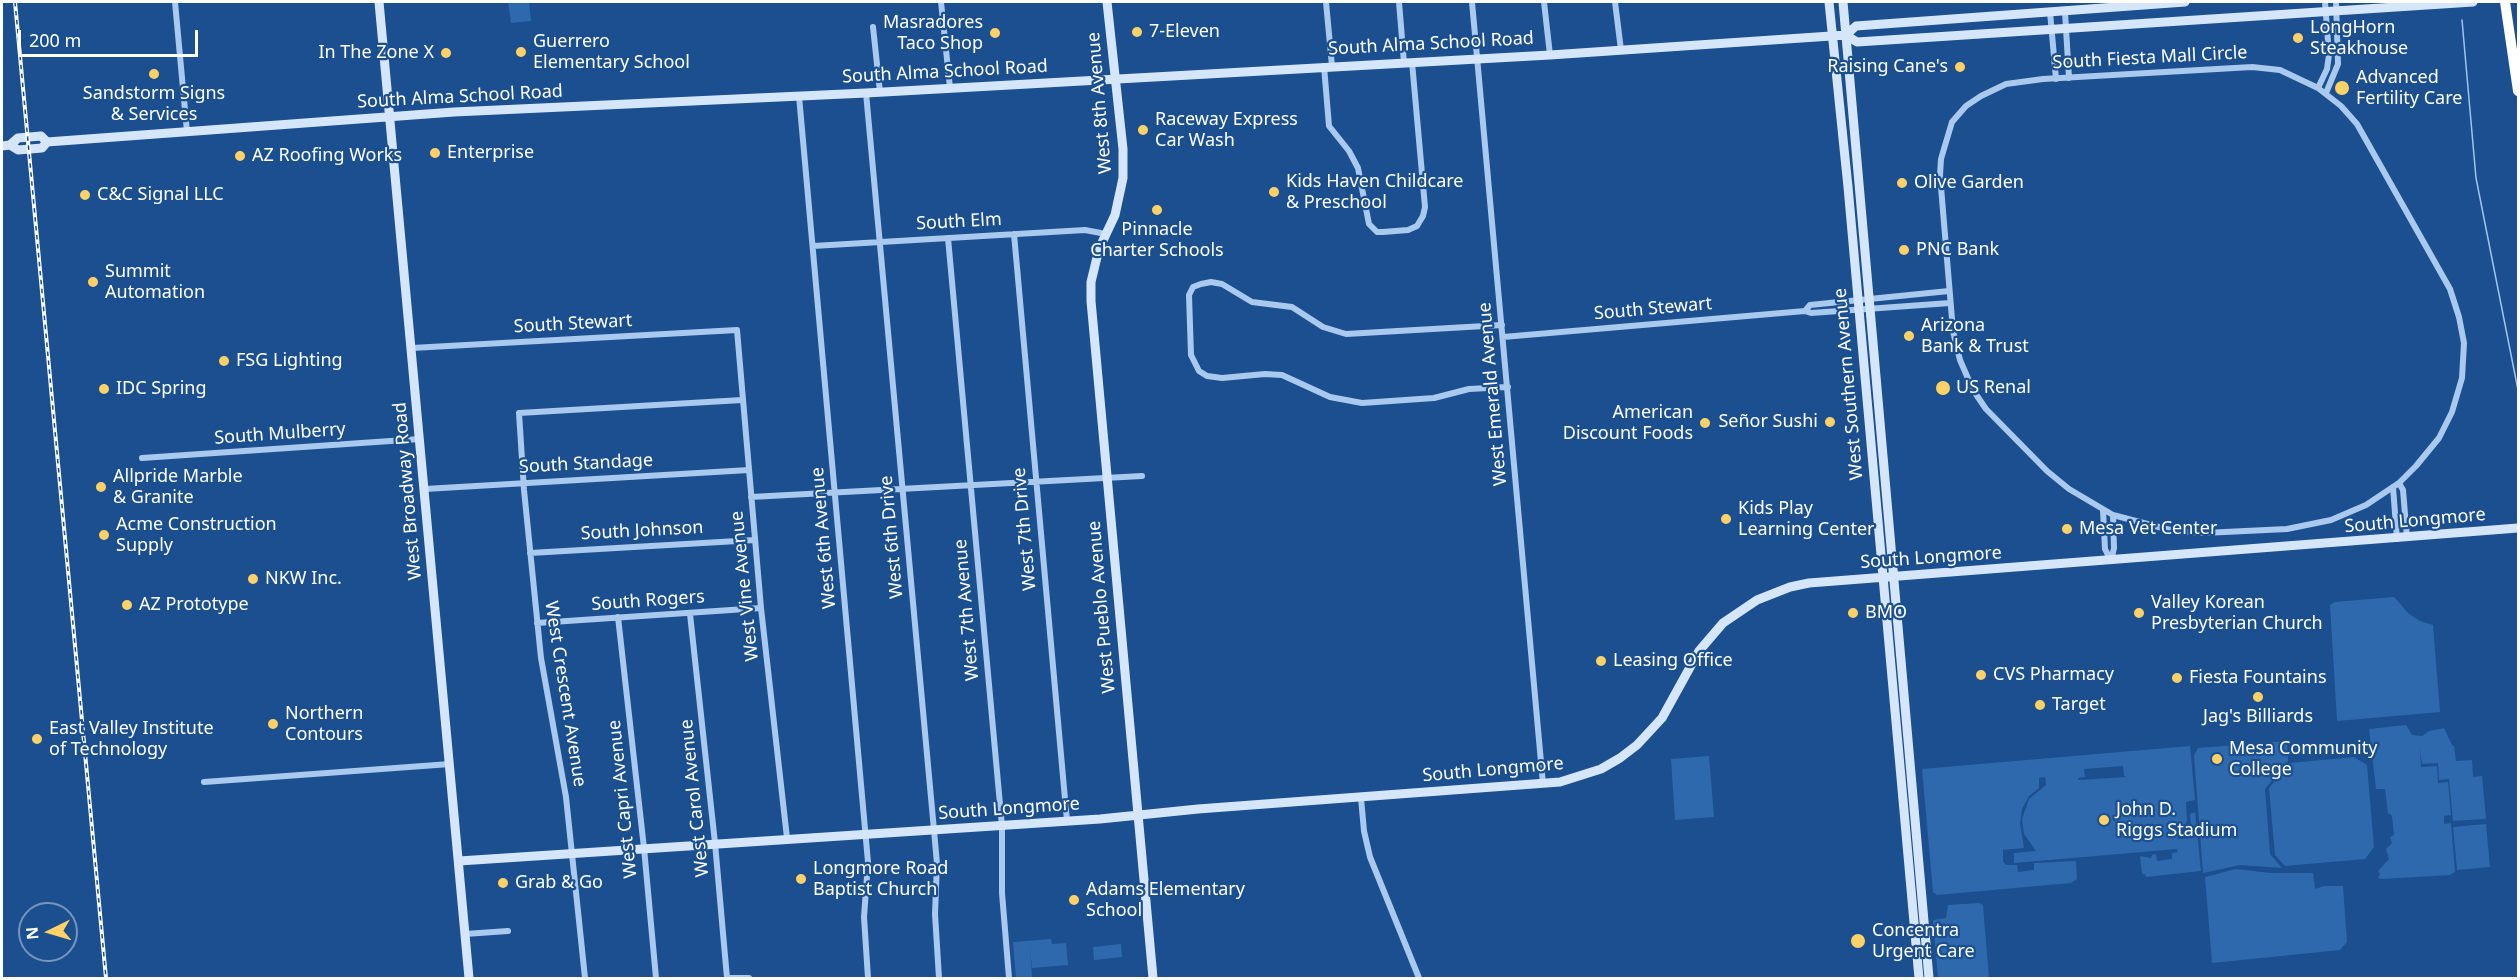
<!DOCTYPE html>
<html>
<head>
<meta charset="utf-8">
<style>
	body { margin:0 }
	#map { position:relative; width:2520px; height:980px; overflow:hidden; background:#1b4f8f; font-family:"Noto Sans",sans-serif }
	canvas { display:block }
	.frame { position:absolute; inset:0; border:3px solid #fff; pointer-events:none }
	.north { position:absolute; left:18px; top:902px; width:60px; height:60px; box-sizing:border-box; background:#1b4f8f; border:2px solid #7695bc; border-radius:50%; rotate:265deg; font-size:16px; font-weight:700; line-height:24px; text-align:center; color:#fff }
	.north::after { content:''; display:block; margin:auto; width:21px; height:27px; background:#ffd166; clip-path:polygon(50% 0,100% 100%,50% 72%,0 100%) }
	.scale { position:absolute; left:18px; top:30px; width:180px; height:27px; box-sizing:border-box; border:3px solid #fff; border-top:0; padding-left:8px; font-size:18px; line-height:21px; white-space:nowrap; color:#fff; -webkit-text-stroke:4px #1b4f8f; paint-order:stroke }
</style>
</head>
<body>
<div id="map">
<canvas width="2520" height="980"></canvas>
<div class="frame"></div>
<div class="north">N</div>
<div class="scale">200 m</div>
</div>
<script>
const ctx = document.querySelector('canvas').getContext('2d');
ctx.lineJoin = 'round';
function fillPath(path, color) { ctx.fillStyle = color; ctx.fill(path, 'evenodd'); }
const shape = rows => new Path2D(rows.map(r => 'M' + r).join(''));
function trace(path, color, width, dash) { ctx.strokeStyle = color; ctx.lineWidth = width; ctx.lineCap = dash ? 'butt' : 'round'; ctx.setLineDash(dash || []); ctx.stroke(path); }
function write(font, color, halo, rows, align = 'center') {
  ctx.font = font + ' "Noto Sans",sans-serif'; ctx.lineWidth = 4.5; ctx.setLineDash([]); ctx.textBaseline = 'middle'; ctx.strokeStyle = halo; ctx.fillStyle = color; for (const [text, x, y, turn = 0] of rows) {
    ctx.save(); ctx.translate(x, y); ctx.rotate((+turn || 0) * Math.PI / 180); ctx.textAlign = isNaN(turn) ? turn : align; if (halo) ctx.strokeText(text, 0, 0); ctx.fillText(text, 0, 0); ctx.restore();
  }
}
const green = shape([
	[508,2,529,2,531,21,511,23],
	[2394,597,2409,614,2420,621,2433,625,2440,712,2337,721,2330,605,2335,602],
	[2406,725,2412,735,2422,736,2429,731,2444,728,2452,745,2454,746,2456,761,2472,760,2473,777,2482,776,2486,819,2453,821,2449,779,2439,780,2438,763,2422,764,2420,748,2421,767,2437,766,2438,783,2448,782,2451,815,2444,816,2444,824,2451,823,2455,872,2450,875,2382,879,2378,878,2380,874,2378,871,2389,859,2386,849,2392,843,2390,837,2394,835,2392,816,2388,813,2385,789,2376,789,2369,729],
	[2287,741,2288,761,2265,789,2270,854,2282,868,2240,865,2203,873,2194,756,2198,748],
	[2190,746,2195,800,2186,802,2187,821,2177,839,2192,838,2190,814,2195,812,2201,871,2146,877,2145,874,2142,874,2140,856,2151,858,2152,855,2156,854,2157,861,2172,859,2172,853,2178,852,2177,849,2014,863,2014,853,2036,851,2024,834,2022,819,2029,799,2046,785,2045,777,2039,778,2039,788,2029,796,2022,809,2020,824,2024,848,2003,850,2003,861,2006,865,2017,865,2018,872,2034,870,2034,863,2076,861,2077,879,2071,883,1937,895,1933,892,1922,769],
	[2123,766,2124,776,2127,777,2078,780,2078,778,2085,777,2084,769],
	[1709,756,1714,817,1675,820,1671,759],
	[2354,757,2367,765,2374,847,2365,859,2285,866,2275,855,2269,788,2290,763],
	[2486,824,2490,867,2457,870,2453,827],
	[2236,869,2270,873,2313,873,2315,889,2324,886,2343,886,2347,942,2340,950,2212,963,2205,877],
	[1979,903,1983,905,1989,978,1938,978,1933,920,1946,918,1948,905],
	[1051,939,1052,944,1066,943,1068,965,1032,968,1030,946,1032,978,1016,978,1013,942],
	[1121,944,1122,957,1094,960,1093,947]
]);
const stream = shape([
	[2462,20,2476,178,2518,390]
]);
const street = shape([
	[175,2,187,132],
	[941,2,950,88],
	[1326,2,1332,66],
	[1399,2,1404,63],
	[1472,2,1543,784],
	[1544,2,1550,55],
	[1615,2,1621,50],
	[2050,12,2056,79],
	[2065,12,2069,78],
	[873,27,880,92],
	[1324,66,1329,126,1349,151,1358,168,1369,224,1377,232,1383,232,1408,230,1417,226,1423,216,1425,207,1412,62],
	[2252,67,2280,70,2318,88,2341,106,2357,124,2450,289,2459,317,2464,343,2462,378,2452,412,2439,438,2416,466,2399,483,2366,505,2331,520,2287,529,2204,533,2174,531,2113,515,2069,489,2047,471,1986,409,1973,390,1960,360,1953,331,1940,175,1941,159,1952,122,1966,106,1981,96,2006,84,2043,79,2252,67],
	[2318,88,2327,69,2329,55,2325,2],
	[866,93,934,830,937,864,935,914,939,978],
	[2326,93,2338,64,2336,2],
	[799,96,868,862,864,917,868,978],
	[1014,234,1067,821],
	[948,238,1002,826,1002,893,1009,978],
	[813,246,1085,230,1106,234],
	[1805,311,1810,305,1949,291],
	[1502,325,1346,334,1323,327,1292,307,1252,302,1222,284,1211,282,1201,284,1193,287,1189,295,1191,355,1199,371,1207,376,1222,378,1265,374,1282,375,1330,397,1362,403,1434,398,1469,389,1508,387],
	[1503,337,1805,311,1811,313,1950,303],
	[412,348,737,330,761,608,787,838],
	[142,458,420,439],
	[2399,483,2403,490,2407,538],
	[2393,487,2397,539],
	[425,489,749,470],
	[751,497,1142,476],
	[2103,510,2105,549,2111,561],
	[530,553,755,540],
	[2111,561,2114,548,2113,515],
	[690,614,715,843,727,978],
	[618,617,644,848,656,978],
	[537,623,761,608],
	[204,782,450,764],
	[1361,798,1364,831,1370,857,1419,978],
	[465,934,508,931],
	[585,978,566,797,541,658,524,490,519,413,742,400],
	[727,978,749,978]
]);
const secondary = shape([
	[379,2,469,978],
	[1107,2,1123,149,1123,178,1115,215,1099,249,1091,282,1091,301,1153,978],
	[1829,2,1848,187,1919,978],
	[1843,2,1929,978],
	[1846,35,1857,42,2473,2],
	[10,145,18,150,42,148,47,142],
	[2,146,10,145,18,138,41,136,47,142,454,112,866,93,1550,55,1846,35,1856,26,2185,2],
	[459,861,1100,819,1198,809,1560,782,1601,769,1620,758,1637,745,1662,718,1699,651,1723,623,1757,600,1790,587,1809,583,2518,528]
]);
const highway = shape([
	[2505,2,2518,91]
]);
const rail = shape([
	[15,2,106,978]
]);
const markers = [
	[1137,32,6,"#ffd166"],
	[995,33,6,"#ffd166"],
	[2298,38,6,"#ffd166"],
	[521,52,6,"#ffd166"],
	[446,53,6,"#ffd166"],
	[1960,67,6,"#ffd166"],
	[154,74,6,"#ffd166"],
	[2342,88,8,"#ffd166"],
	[1143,130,6,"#ffd166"],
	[435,153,6,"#ffd166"],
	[240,156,6,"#ffd166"],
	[1902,183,6,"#ffd166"],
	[1274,192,6,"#ffd166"],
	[85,195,6,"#ffd166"],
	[1157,210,6,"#ffd166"],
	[1904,250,6,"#ffd166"],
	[93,282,6,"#ffd166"],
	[1909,336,6,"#ffd166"],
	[224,361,6,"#ffd166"],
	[1943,388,8,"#ffd166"],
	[104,389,6,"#ffd166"],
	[1830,422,6,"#ffd166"],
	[1705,423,6,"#ffd166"],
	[101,487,6,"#ffd166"],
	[1726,519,6,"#ffd166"],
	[2067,529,6,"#ffd166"],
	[104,535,6,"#ffd166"],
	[253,579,6,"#ffd166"],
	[127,605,6,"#ffd166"],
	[1853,613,6,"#ffd166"],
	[2139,613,6,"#ffd166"],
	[1601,661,6,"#ffd166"],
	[1981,675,6,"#ffd166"],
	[2177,678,6,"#ffd166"],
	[2258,697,6,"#ffd166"],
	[2040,705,6,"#ffd166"],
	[273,724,6,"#ffd166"],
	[37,739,6,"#ffd166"],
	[2217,759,6,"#ffd166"],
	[2104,820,6,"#ffd166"],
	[801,879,6,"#ffd166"],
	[503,883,6,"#ffd166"],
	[1074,900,6,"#ffd166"],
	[1858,941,8,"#ffd166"]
];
const poiNames = [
	["Masradores",983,23,"right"],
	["Taco Shop",983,44,"right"],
	["LongHorn",2310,28],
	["Steakhouse",2310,49],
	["7-Eleven",1149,32],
	["Guerrero",533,42],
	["Elementary School",533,63],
	["In The Zone X",434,53,"right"],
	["Raising Cane's",1948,67,"right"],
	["Advanced",2356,78],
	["Fertility Care",2356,99],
	["Sandstorm Signs",154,94,"center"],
	["& Services",154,115,"center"],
	["Raceway Express",1155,120],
	["Car Wash",1155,141],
	["Enterprise",447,153],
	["AZ Roofing Works",252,156],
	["Kids Haven Childcare",1286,182],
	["& Preschool",1286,203],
	["Olive Garden",1914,183],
	["C&C Signal LLC",97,195],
	["Pinnacle",1157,230,"center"],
	["Charter Schools",1157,251,"center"],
	["PNC Bank",1916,250],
	["Summit",105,272],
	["Automation",105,293],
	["Arizona",1921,326],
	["Bank & Trust",1921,347],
	["FSG Lighting",236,361],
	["US Renal",1956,388],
	["IDC Spring",116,389],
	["American",1693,413,"right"],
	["Discount Foods",1693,434,"right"],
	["Señor Sushi",1818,422,"right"],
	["Allpride Marble",113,477],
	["& Granite",113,498],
	["Kids Play",1738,509],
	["Learning Center",1738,530],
	["Acme Construction",116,525],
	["Supply",116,546],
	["Mesa Vet Center",2079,529],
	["NKW Inc.",265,579],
	["Valley Korean",2151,603],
	["Presbyterian Church",2151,624],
	["AZ Prototype",139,605],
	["BMO",1865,613],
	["Leasing Office",1613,661],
	["CVS Pharmacy",1993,675],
	["Fiesta Fountains",2189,678],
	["Target",2052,705],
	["Northern",285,714],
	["Contours",285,735],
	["Jag's Billiards",2258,717,"center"],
	["East Valley Institute",49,729],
	["of Technology",49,750],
	["Mesa Community",2229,749],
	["College",2229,770],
	["John D.",2116,810],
	["Riggs Stadium",2116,831],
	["Longmore Road",813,869],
	["Baptist Church",813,890],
	["Grab & Go",515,883],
	["Adams Elementary",1086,890],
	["School",1086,911],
	["Concentra",1872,931],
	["Urgent Care",1872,952]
];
const streetNames = [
	["South Alma School Road",1431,44,-3],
	["South Fiesta Mall Circle",2150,58,-3],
	["South Alma School Road",945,72,-3],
	["South Alma School Road",460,97,-3],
	["West 8th Avenue",1100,103,-95],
	["South Elm",959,222,-3],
	["South Stewart",1653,309,-5],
	["South Stewart",573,324,-3],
	["West Southern Avenue",1849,384,-95],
	["West Emerald Avenue",1493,394,-95],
	["South Mulberry",280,434,-4],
	["South Standage",586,464,-3],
	["West Broadway Road",408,491,-95],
	["South Longmore",2415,521,-5],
	["West 7th Drive",1025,529,-95],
	["South Johnson",642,531,-3],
	["West 6th Drive",892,537,-95],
	["West 6th Avenue",824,538,-95],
	["South Longmore",1931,558,-4],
	["West Vine Avenue",745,586,-96],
	["South Rogers",648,601,-4],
	["West Pueblo Avenue",1102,607,-95],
	["West 7th Avenue",967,610,-95],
	["West Crescent Avenue",565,694,81],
	["South Longmore",1493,770,-5],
	["West Carol Avenue",695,798,-96],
	["West Capri Avenue",623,799,-96],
	["South Longmore",1009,809,-4]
];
fillPath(green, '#2e69ad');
trace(stream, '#9cc4f0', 1.5);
trace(street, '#a9c9ee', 6);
trace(secondary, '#d6e6fa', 9);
trace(highway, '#fff', 10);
trace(rail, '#fff', 4);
trace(rail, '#1b4f8f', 1.5, [4.5]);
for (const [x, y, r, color] of markers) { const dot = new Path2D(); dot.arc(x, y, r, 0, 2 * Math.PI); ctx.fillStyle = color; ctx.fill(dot); trace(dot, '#1b4f8f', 2); }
write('18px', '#fff', '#1b4f8f', poiNames, 'left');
write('18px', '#fff', '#1b4f8f', streetNames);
</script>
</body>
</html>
